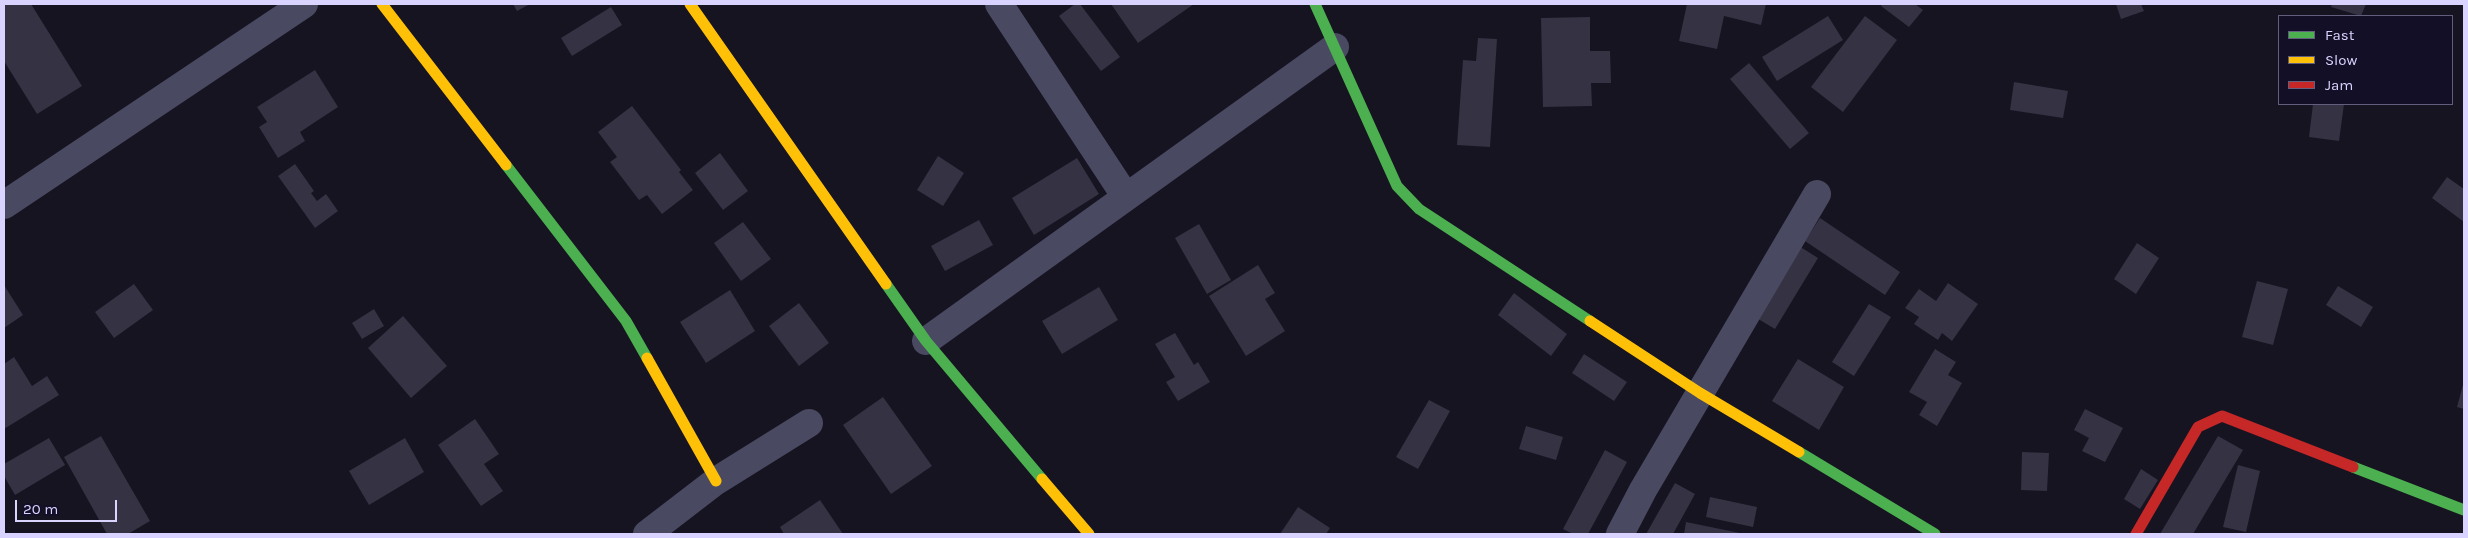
<!DOCTYPE html>
<html>
<head>
<meta charset="utf-8">
<style>
	body { margin:0 }
	#map { position:relative; width:2468px; height:538px; overflow:hidden; background:#161421; font-family:Karla,sans-serif }
	canvas { display:block }
	.frame { position:absolute; inset:0; border:5px solid #d9d4ff; pointer-events:none }
	.legend { position:absolute; left:2278px; top:15px; width:175px; height:90px; box-sizing:border-box; background:#130f26; border:1px solid #625e7d; margin:0; padding:6px 9px; list-style:none; font-size:15px; color:#d9d4ff }
	.legend li { display:flex; align-items:center; gap:10px; height:25px }
	.legend b { width:25px; border:1px solid #625e7d }
	.scale { position:absolute; left:15px; top:500px; width:102px; height:22px; box-sizing:border-box; border:2px solid #d9d4ff; border-top:0; padding-left:6px; font-size:15px; line-height:18px; white-space:nowrap; color:#d9d4ff; -webkit-text-stroke:4px #130f26; paint-order:stroke }
</style>
</head>
<body>
<div id="map">
<canvas width="2468" height="538"></canvas>
<div class="frame"></div>
<ul class="legend">
<li><b style="height:6px;background:#4caf50"></b>Fast</li>
<li><b style="height:6px;background:#ffc107"></b>Slow</li>
<li><b style="height:6px;background:#c62828"></b>Jam</li>
</ul>
<div class="scale">20 m</div>
</div>
<script>
const ctx = document.querySelector('canvas').getContext('2d');
ctx.lineJoin = 'round';
function fillPath(path, color) { ctx.fillStyle = color; ctx.fill(path, 'evenodd'); }
const shape = rows => new Path2D(rows.map(r => 'M' + r).join(''));
function trace(path, color, width, dash) { ctx.strokeStyle = color; ctx.lineWidth = width; ctx.lineCap = dash ? 'butt' : 'round'; ctx.setLineDash(dash || []); ctx.stroke(path); }
const building = shape([
	[4,4,31,4,82,86,37,114,4,61],
	[513,4,530,4,517,11],
	[1075,4,1080,4,1120,57,1101,71,1059,16],
	[1111,4,1194,4,1138,43],
	[1687,4,1766,4,1761,25,1724,16,1717,49,1679,41],
	[1883,4,1915,4,1923,10,1909,27,1881,6],
	[2116,4,2141,4,2144,11,2121,19],
	[2332,4,2366,4,2361,16,2331,7],
	[611,7,622,25,572,56,561,38],
	[1828,16,1843,40,1777,81,1762,57],
	[1865,16,1897,40,1843,112,1811,87],
	[1590,17,1590,51,1610,51,1611,83,1591,83,1592,106,1543,107,1541,18],
	[1478,38,1497,39,1490,147,1457,145,1463,60,1476,61],
	[1749,63,1809,133,1790,149,1730,79],
	[315,70,338,107,300,132,305,141,278,158,259,127,267,122,257,107],
	[2014,82,2068,91,2063,118,2010,110],
	[2313,104,2344,104,2339,141,2309,137],
	[632,106,681,170,679,172,693,190,662,214,647,195,639,200,610,162,617,157,598,132],
	[720,153,748,191,723,210,695,173],
	[938,156,964,173,943,206,917,190],
	[1077,158,1099,194,1034,235,1012,198],
	[295,164,314,191,311,193,317,201,326,194,338,211,315,228,278,176],
	[2447,177,2464,189,2464,222,2432,198],
	[1820,218,1900,272,1885,295,1805,241],
	[979,220,993,245,945,271,931,246],
	[743,222,771,259,741,281,714,243],
	[1199,224,1231,280,1207,294,1175,238],
	[2137,243,2159,258,2136,294,2114,279],
	[1799,246,1818,258,1775,329,1755,317],
	[1258,265,1275,293,1265,299,1285,331,1246,356,1209,296],
	[2257,281,2288,289,2273,345,2242,337],
	[1948,283,1978,304,1952,341,1942,333,1938,340,1914,324,1919,317,1905,308,1919,289,1936,301],
	[134,284,153,310,114,338,95,312],
	[4,285,23,315,4,328],
	[2338,286,2373,307,2361,327,2326,305],
	[1099,287,1118,320,1062,354,1042,321],
	[730,290,755,331,706,363,680,322],
	[1514,293,1567,334,1551,356,1498,315],
	[799,303,829,343,799,366,769,326],
	[1869,304,1891,317,1854,376,1832,362],
	[374,309,384,326,362,339,352,323],
	[403,316,447,366,411,398,368,348],
	[1175,333,1194,365,1198,362,1210,382,1178,401,1166,382,1175,377,1155,344],
	[1935,349,1956,362,1948,375,1962,383,1937,426,1919,415,1927,402,1909,392],
	[1584,354,1627,382,1614,401,1572,373],
	[14,357,32,386,47,376,59,395,4,429,4,364],
	[1798,359,1844,387,1819,430,1772,401],
	[2464,381,2464,409,2457,407],
	[883,397,932,466,891,494,843,425],
	[1429,400,1450,411,1418,469,1396,457],
	[2085,409,2123,428,2105,462,2082,451,2089,438,2074,430],
	[475,419,499,454,484,464,503,491,481,506,438,445],
	[1526,426,1563,437,1556,460,1519,449],
	[101,436,150,521,128,534,107,534,64,457],
	[2218,436,2243,450,2193,534,2160,534],
	[49,438,65,465,15,495,4,476,4,464],
	[405,438,424,472,369,505,349,471],
	[1605,450,1627,462,1588,534,1573,534,1563,529],
	[2022,452,2049,453,2047,491,2021,490],
	[2238,465,2260,471,2246,532,2223,527],
	[2141,469,2158,480,2140,509,2124,499],
	[1675,483,1695,494,1673,534,1646,534],
	[1710,497,1757,507,1753,527,1706,517],
	[820,500,843,534,784,534,780,527],
	[1298,507,1330,528,1326,534,1280,534],
	[1686,522,1740,533,1740,534,1684,534]
]);
const street = shape([
	[999,4,1126,197],
	[4,205,304,4],
	[926,341,1335,47],
	[647,534,716,481,809,423],
	[1620,534,1643,490,1817,194]
]);
const fast = shape([
	[1315,4,1397,186,1419,209,1590,321],
	[506,165,626,321,647,358],
	[886,284,926,341,1042,479],
	[1799,452,1935,534],
	[2353,467,2464,510]
]);
const slow = shape([
	[382,4,506,165],
	[690,4,886,284],
	[1590,321,1700,393,1799,452],
	[647,358,716,481],
	[1042,479,1089,534]
]);
const jam = shape([
	[2136,534,2198,427,2222,416,2353,467]
]);
fillPath(building, '#343243');
trace(street, '#4a4962', 28);
trace(fast, '#4caf50', 11);
trace(slow, '#ffc107', 11);
trace(jam, '#c62828', 11);
</script>
</body>
</html>
